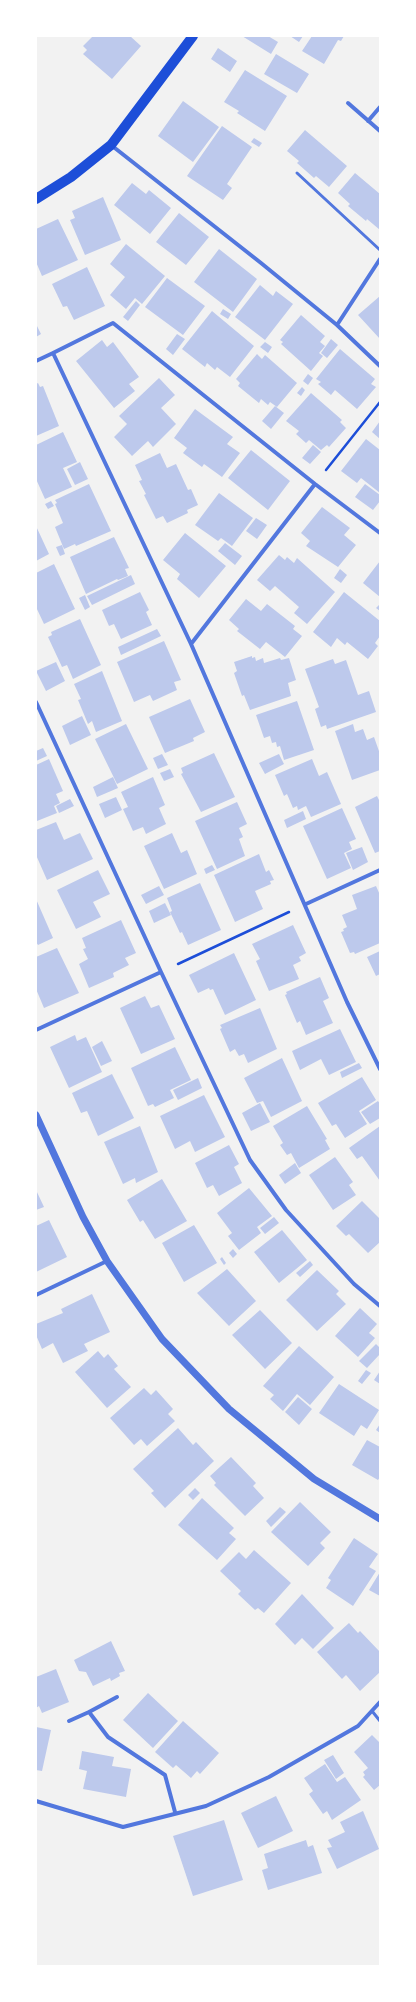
<!DOCTYPE html>
<html>
<head>
<meta charset="utf-8">
<style>
	body { margin:0 }
	#map { position:relative; width:416px; height:2002px; overflow:hidden; background:#f2f2f2; font-family:Georgia,serif }
	canvas { display:block }
	.frame { position:absolute; inset:0; border:37px solid #fff; pointer-events:none }
</style>
</head>
<body>
<div id="map">
<canvas width="416" height="2002"></canvas>
<div class="frame"></div>
</div>
<script>
const ctx = document.querySelector('canvas').getContext('2d');
ctx.lineJoin = 'round';
function fillPath(path, color) { ctx.fillStyle = color; ctx.fill(path, 'evenodd'); }
const shape = rows => new Path2D(rows.map(r => 'M' + r).join(''));
function trace(path, color, width, dash) { ctx.strokeStyle = color; ctx.lineWidth = width; ctx.lineCap = dash ? 'butt' : 'round'; ctx.setLineDash(dash || []); ctx.stroke(path); }
const building = shape([
	[93,36,130,36,141,46,112,79,83,54,87,50,83,46],
	[242,36,268,36,278,42,271,54],
	[290,36,303,36,299,42],
	[312,36,344,36,341,41,338,40,324,64,302,51],
	[218,48,237,61,230,72,211,59],
	[276,54,309,74,297,93,264,74],
	[245,70,287,96,265,131,237,113,239,111,224,102],
	[183,101,219,127,193,162,158,136],
	[222,126,252,147,227,184,232,188,223,200,187,176],
	[305,130,347,166,329,187,316,176,314,178,297,163,299,161,287,151],
	[254,138,262,143,259,147,251,142],
	[355,173,380,194,380,230,367,219,366,221,348,206,350,204,338,193],
	[132,183,146,194,149,190,171,208,150,234,114,205],
	[103,197,121,240,85,255,70,220,75,218,72,211],
	[179,213,209,237,186,265,156,242],
	[58,219,78,260,42,276,36,262,36,229],
	[126,244,165,276,142,304,135,298,126,309,110,295,125,277,110,264],
	[219,249,257,279,233,312,194,282],
	[87,267,105,306,74,320,67,306,63,307,52,284],
	[167,278,205,306,183,335,145,307],
	[260,285,273,296,276,291,293,304,265,340,235,317],
	[380,296,380,339,358,315],
	[136,301,140,305,128,321,123,317],
	[223,309,231,314,228,319,220,314],
	[212,311,254,346,230,377,217,367,215,370,207,363,205,367,182,349],
	[301,315,325,336,320,342,325,346,319,353,323,356,311,371,281,344,283,342,280,340],
	[36,324,41,334,36,337],
	[177,334,185,339,173,355,166,349],
	[331,339,338,345,327,358,321,353],
	[102,340,107,347,113,342,139,377,129,384,135,391,114,408,76,361],
	[265,342,272,347,268,353,260,347],
	[340,349,375,379,371,384,376,387,357,409,335,390,331,395,318,384,321,382,316,379],
	[257,354,262,359,265,355,297,383,277,407,270,402,268,405,261,399,259,403,238,386,240,383,236,379],
	[308,374,313,378,308,385,303,381],
	[159,378,175,395,161,408,176,424,153,447,148,441,132,456,114,437,127,424,119,416],
	[38,383,40,387,43,386,59,426,36,436,36,384],
	[302,387,305,390,301,396,297,393],
	[311,393,342,420,340,422,346,428,329,447,327,445,321,450,309,440,306,443,296,434,299,431,286,421],
	[275,406,284,413,271,429,262,421],
	[195,409,233,437,227,444,240,453,222,477,204,464,202,467,183,453,187,448,174,438],
	[380,421,380,439,372,432],
	[63,432,77,462,63,468,72,487,45,499,36,479,36,445],
	[366,439,380,450,380,493,361,478,357,483,341,471],
	[313,445,321,452,310,464,302,458],
	[251,450,290,481,268,510,228,478],
	[160,453,167,468,176,464,188,490,191,489,198,505,187,510,188,513,167,523,163,516,156,519,144,495,146,494,139,481,142,480,135,465],
	[80,462,88,479,75,485,67,469],
	[89,484,111,531,76,546,75,544,64,549,55,527,63,523,55,504,57,503,55,500],
	[365,484,380,495,380,501,373,510,355,497],
	[219,493,253,518,232,546,221,538,218,541,195,525],
	[51,501,54,506,48,509,45,504],
	[322,507,350,528,344,535,356,545,338,567,306,546,310,541,301,533],
	[256,518,267,525,257,539,246,531],
	[36,526,49,554,36,561],
	[185,533,226,566,199,598,177,579,180,574,163,560],
	[114,537,129,568,125,569,128,576,118,580,117,579,86,594,70,557],
	[225,543,242,556,235,565,218,551],
	[62,545,65,554,60,556,56,547],
	[279,555,285,560,287,557,294,563,297,558,335,592,307,624,294,613,299,607,275,586,270,591,257,580],
	[380,561,380,597,363,583],
	[54,564,75,609,44,624,36,607,36,573],
	[340,569,347,575,341,583,334,578],
	[131,575,135,584,92,605,87,596],
	[140,592,149,610,146,612,152,625,121,639,114,624,109,626,102,610],
	[344,592,380,621,380,636,375,643,378,646,368,659,347,642,345,645,337,638,331,647,313,632],
	[85,595,90,607,85,610,79,598],
	[246,599,261,611,267,604,295,626,293,629,302,636,285,657,266,642,260,649,237,631,239,629,229,620],
	[380,604,380,611,376,608],
	[80,619,101,665,73,679,67,665,62,667,48,637,52,635,51,632],
	[157,629,161,636,121,655,118,647],
	[164,641,181,680,174,682,177,690,153,701,150,695,134,702,117,662],
	[252,656,252,658,255,657,256,661,263,658,264,663,280,658,281,660,289,658,296,680,288,683,291,696,250,710,244,695,242,696,234,673,237,671,234,662],
	[333,659,335,664,346,660,358,695,369,691,376,712,327,729,326,725,321,727,315,709,319,707,305,669],
	[56,662,65,681,46,691,36,671],
	[102,671,122,721,96,732,92,721,88,724,78,700,81,699,74,684],
	[190,699,205,732,193,738,194,741,165,753,149,717],
	[297,701,314,750,284,760,280,746,277,747,276,742,272,743,270,736,264,738,256,715],
	[82,716,91,735,70,745,62,726],
	[126,724,148,769,117,784,95,739],
	[353,724,355,732,363,729,367,740,374,737,380,754,380,770,352,780,335,731],
	[43,748,47,756,36,761,36,751],
	[214,753,235,797,201,812,181,774,183,773,181,768],
	[162,754,168,765,158,769,153,758],
	[279,754,284,764,265,774,259,763],
	[49,759,63,791,56,794,60,803,54,806,57,813,37,821,36,765],
	[312,759,319,776,327,772,341,804,311,817,306,806,298,810,297,806,293,808,287,794,284,796,275,775],
	[170,769,174,777,164,781,160,773],
	[113,777,118,788,97,797,93,787],
	[153,777,165,805,159,808,166,824,146,834,143,827,133,831,123,809,128,807,121,792],
	[377,796,380,802,380,851,375,853,355,807],
	[116,797,122,810,105,818,99,804],
	[70,799,74,806,59,813,56,806],
	[237,802,247,824,239,828,243,837,239,839,245,856,217,869,195,821],
	[342,808,356,839,349,842,352,849,344,853,351,868,327,879,303,826],
	[303,811,306,819,287,828,284,820],
	[56,822,64,840,80,833,93,859,47,880,36,855,36,830],
	[172,833,181,853,187,850,197,874,164,889,144,846],
	[362,847,368,862,353,870,346,853],
	[259,854,266,872,269,870,274,880,270,881,271,884,255,891,263,909,235,922,214,875],
	[212,865,215,870,206,874,204,869],
	[98,870,110,894,93,902,101,917,76,929,57,890],
	[200,883,221,930,188,945,182,932,180,933,170,912,172,911,167,898],
	[159,886,164,895,146,904,141,895],
	[376,886,380,895,380,943,355,954,354,952,350,953,341,932,344,931,343,929,347,927,342,915,357,909,352,895],
	[36,899,53,938,38,945,36,942],
	[165,903,171,915,154,923,149,911],
	[121,920,136,953,125,958,129,965,113,973,114,977,89,988,79,964,88,959,83,949,86,948,82,938],
	[293,925,306,953,299,957,301,961,293,965,299,979,269,991,256,961,260,959,252,944],
	[57,948,79,993,44,1008,36,989,36,957],
	[380,951,380,974,376,976,367,957],
	[234,953,256,1000,225,1015,213,989,210,990,209,988,198,993,189,975],
	[320,977,329,998,323,1001,333,1023,306,1035,300,1021,297,1023,285,995,287,994,286,992],
	[145,996,151,1008,159,1005,175,1039,141,1054,120,1008],
	[260,1008,277,1049,248,1063,244,1054,239,1056,235,1049,230,1052,220,1029,222,1028,220,1025],
	[340,1029,356,1062,329,1075,321,1059,300,1070,292,1051],
	[75,1035,77,1041,86,1037,102,1072,69,1088,50,1047],
	[102,1041,112,1061,101,1066,92,1047],
	[175,1047,191,1080,170,1090,174,1098,155,1107,153,1104,148,1106,131,1068],
	[282,1058,302,1101,271,1117,263,1101,257,1103,244,1078],
	[359,1063,362,1068,342,1078,340,1072],
	[112,1074,134,1118,98,1136,87,1111,81,1113,72,1093],
	[362,1077,376,1100,359,1111,367,1124,345,1138,336,1124,332,1126,318,1103],
	[198,1078,202,1088,178,1100,173,1090],
	[204,1095,225,1137,195,1152,190,1141,175,1149,160,1116],
	[378,1101,380,1104,380,1118,370,1124,361,1112],
	[260,1103,270,1122,251,1131,242,1113],
	[307,1106,327,1139,325,1140,330,1149,299,1168,291,1153,287,1155,280,1145,283,1143,273,1126],
	[140,1126,158,1172,136,1183,135,1178,123,1184,104,1142],
	[380,1126,380,1181,362,1156,357,1159,349,1148],
	[229,1145,239,1164,234,1167,242,1183,219,1196,213,1185,207,1188,195,1163],
	[335,1157,353,1182,349,1185,356,1195,333,1210,309,1175],
	[295,1163,301,1173,285,1184,279,1175],
	[162,1179,187,1221,155,1239,143,1220,140,1222,127,1200],
	[249,1188,272,1216,257,1227,261,1233,239,1250,228,1236,232,1233,217,1213],
	[36,1190,44,1207,36,1210],
	[362,1201,380,1219,380,1242,368,1253,349,1234,346,1236,336,1226],
	[274,1217,279,1223,265,1234,260,1228],
	[49,1220,67,1257,36,1272,36,1226],
	[194,1225,217,1263,184,1282,162,1243],
	[282,1230,307,1260,279,1283,254,1252],
	[233,1249,237,1254,233,1258,229,1253],
	[222,1257,226,1263,224,1265,220,1259],
	[310,1261,313,1265,300,1277,296,1273],
	[227,1269,256,1301,229,1326,197,1293],
	[317,1270,339,1291,336,1294,346,1304,317,1331,286,1300],
	[92,1294,110,1332,84,1344,88,1351,63,1363,53,1343,42,1349,36,1335,36,1324,63,1313,61,1309],
	[360,1308,377,1324,369,1333,375,1338,358,1357,335,1336],
	[260,1310,292,1343,265,1369,232,1335],
	[376,1344,380,1348,380,1354,367,1368,359,1361],
	[299,1346,334,1377,310,1405,297,1394,283,1411,270,1399,274,1395,263,1386],
	[98,1351,104,1358,108,1354,118,1366,114,1369,131,1387,107,1408,75,1372],
	[366,1370,371,1373,362,1384,358,1381],
	[380,1371,380,1384,374,1380],
	[339,1384,379,1410,367,1429,361,1425,354,1436,319,1413],
	[144,1388,151,1395,156,1390,173,1409,168,1414,175,1421,147,1446,141,1439,134,1445,110,1418],
	[298,1397,312,1409,299,1425,285,1412],
	[380,1424,380,1433,376,1430],
	[178,1428,193,1445,196,1442,214,1461,165,1508,151,1493,154,1491,133,1469],
	[367,1440,380,1447,380,1477,378,1480,352,1465],
	[231,1457,256,1483,253,1486,264,1498,245,1516,214,1485,216,1483,210,1476],
	[195,1488,200,1493,193,1500,188,1495],
	[202,1498,234,1528,229,1533,236,1539,217,1560,178,1525],
	[300,1502,331,1532,320,1543,325,1548,308,1566,271,1532],
	[280,1507,286,1512,271,1527,266,1521],
	[354,1538,378,1554,369,1567,376,1571,353,1606,326,1588,331,1580,328,1578],
	[254,1550,291,1583,264,1613,258,1608,255,1610,238,1594,241,1591,220,1571,239,1552,246,1559],
	[380,1572,380,1596,369,1590],
	[302,1594,334,1628,313,1649,302,1638,295,1645,275,1624],
	[349,1623,358,1633,360,1631,380,1652,380,1672,360,1691,346,1675,342,1679,317,1652],
	[111,1641,125,1671,119,1673,120,1676,111,1681,110,1678,93,1686,86,1672,79,1671,74,1660],
	[56,1669,69,1702,42,1713,39,1706,36,1708,36,1677],
	[148,1693,178,1721,153,1748,123,1720],
	[183,1721,219,1753,200,1774,197,1771,191,1778,176,1765,173,1768,155,1752],
	[36,1727,51,1730,42,1771,36,1770],
	[372,1735,380,1743,380,1785,374,1790,363,1777,365,1775,363,1772,368,1768,354,1752],
	[82,1751,114,1757,112,1766,131,1769,126,1797,83,1789,87,1771,79,1769],
	[333,1755,344,1773,336,1779,324,1760],
	[325,1764,337,1782,345,1777,361,1800,332,1820,327,1811,323,1814,309,1794,313,1791,304,1778],
	[276,1796,293,1831,258,1848,241,1813],
	[363,1811,379,1849,337,1869,327,1848,332,1847,328,1840,345,1832,340,1822],
	[224,1820,243,1880,193,1896,173,1836],
	[306,1840,308,1847,313,1845,322,1873,268,1890,262,1870,268,1868,264,1854]
]);
const path = shape([
	[326,470,380,402],
	[178,964,289,912]
]);
const service = shape([
	[297,173,380,250],
	[372,1711,380,1721]
]);
const minor = shape([
	[348,103,380,131],
	[368,121,380,107],
	[111,145,261,263,337,325,380,366],
	[337,325,380,259],
	[53,353,113,323,315,484,380,533],
	[36,361,53,353,191,644,347,1002,380,1069],
	[191,644,315,484],
	[36,702,161,972,250,1160,286,1210,354,1284,380,1306],
	[306,904,380,870],
	[36,1030,161,972],
	[36,1295,107,1261],
	[89,1712,117,1697],
	[69,1721,89,1712,108,1737,165,1775,175,1812],
	[36,1801,123,1827,206,1806,269,1777,358,1726,380,1702]
]);
const tertiary = shape([
	[36,1115,83,1217,107,1261,162,1339,229,1409,314,1479,380,1519]
]);
const primary = shape([
	[36,199,71,177,111,145,193,36]
]);
fillPath(building, '#bdc9ec');
trace(path, '#1d4ed8', 2.5);
trace(service, '#5277de', 3);
trace(minor, '#5277de', 4);
trace(tertiary, '#5277de', 7);
trace(primary, '#1d4ed8', 10);
</script>
</body>
</html>
